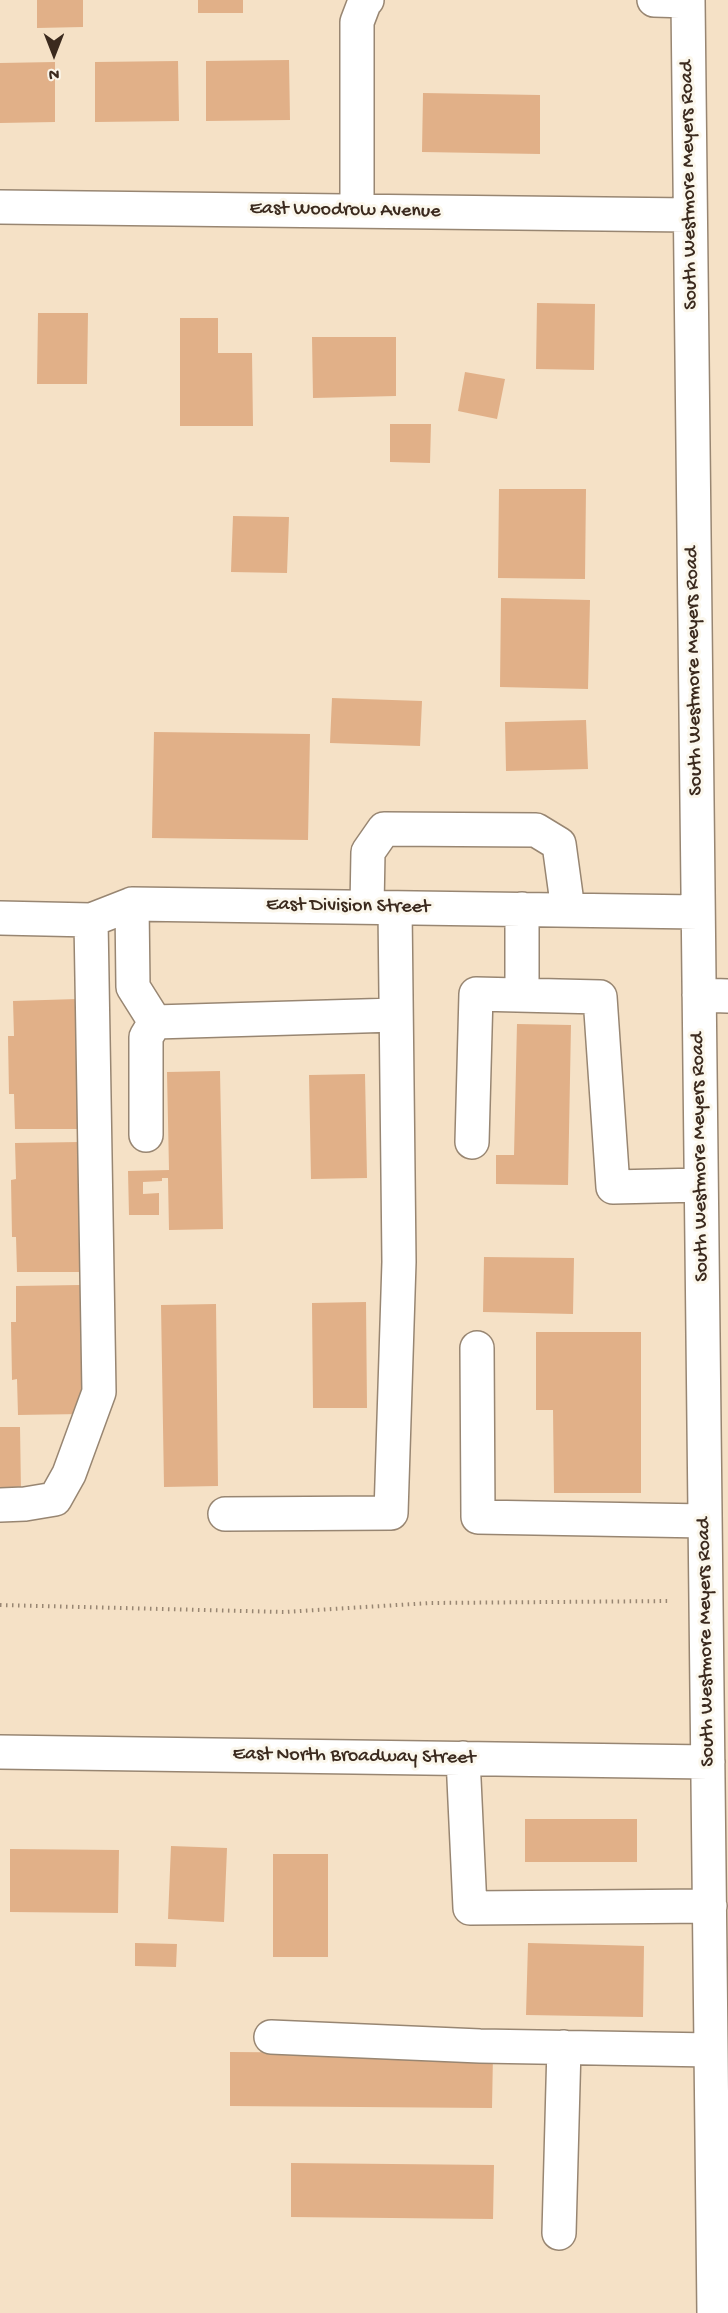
<!DOCTYPE html>
<html>
<head>
<meta charset="utf-8">
<style>
	body { margin:0 }
	#map { position:relative; width:728px; height:2313px; overflow:hidden; background:#f5e1c6; font-family:"Gochi Hand",sans-serif }
	canvas { display:block }
	.north { position:absolute; left:24px; top:24px; width:60px; height:60px; -webkit-text-stroke:4px #fbf7ec; paint-order:stroke; rotate:180deg; font-size:16px; font-weight:700; line-height:24px; text-align:center; color:#3b2a1e }
	.north::after { content:''; display:block; margin:auto; width:21px; height:27px; background:#3b2a1e; clip-path:polygon(50% 0,100% 100%,50% 72%,0 100%) }
</style>
</head>
<body>
<div id="map">
<canvas width="728" height="2313"></canvas>
<div class="north">N</div>
</div>
<script>
const ctx = document.querySelector('canvas').getContext('2d');
ctx.lineJoin = 'round';
function fillPath(path, color) { ctx.fillStyle = color; ctx.fill(path, 'evenodd'); }
const shape = rows => new Path2D(rows.map(r => 'M' + r).join(''));
function trace(path, color, width, dash) { ctx.strokeStyle = color; ctx.lineWidth = width; ctx.lineCap = dash ? 'butt' : 'round'; ctx.setLineDash(dash || []); ctx.stroke(path); }
function write(font, color, halo, rows, align = 'center') {
  ctx.font = font + ' "Gochi Hand",sans-serif'; ctx.lineWidth = 6; ctx.setLineDash([]); ctx.textBaseline = 'middle'; ctx.strokeStyle = halo; ctx.fillStyle = color; for (const [text, x, y, turn = 0] of rows) {
    ctx.save(); ctx.translate(x, y); ctx.rotate((+turn || 0) * Math.PI / 180); ctx.textAlign = isNaN(turn) ? turn : align; if (halo) ctx.strokeText(text, 0, 0); ctx.fillText(text, 0, 0); ctx.restore();
  }
}
const building = shape([
	[37,0,83,0,83,27,37,28],
	[198,0,243,0,243,13,198,13],
	[289,60,290,120,206,121,206,61],
	[178,61,179,121,95,122,95,62],
	[55,62,55,122,0,123,0,63],
	[423,93,540,95,540,154,422,152],
	[537,303,595,304,594,370,536,369],
	[38,313,88,313,87,384,37,384],
	[180,318,218,318,218,353,252,353,253,426,180,426],
	[312,337,396,337,396,396,313,398],
	[465,372,505,379,497,419,458,411],
	[390,424,431,424,430,463,390,462],
	[499,489,586,489,585,579,498,578],
	[233,516,289,517,287,573,231,572],
	[501,598,590,600,588,689,500,687],
	[332,698,422,701,420,746,330,743],
	[586,720,588,769,506,771,505,722],
	[154,732,310,734,308,840,152,838],
	[77,999,79,1129,15,1129,14,1094,9,1094,8,1036,14,1036,13,1001],
	[517,1024,571,1025,568,1185,496,1184,496,1155,514,1155],
	[220,1071,223,1229,169,1230,168,1178,162,1178,162,1181,143,1182,143,1194,159,1193,159,1215,129,1215,128,1171,169,1170,167,1072],
	[365,1074,367,1178,311,1179,309,1075],
	[80,1142,81,1272,17,1272,16,1237,12,1237,11,1180,16,1179,15,1143],
	[484,1257,574,1258,573,1314,483,1312],
	[80,1285,82,1414,18,1415,17,1379,12,1380,11,1322,16,1322,16,1286],
	[366,1302,367,1408,313,1408,312,1303],
	[216,1304,218,1486,164,1487,161,1305],
	[536,1332,641,1332,641,1493,554,1493,553,1410,536,1410],
	[0,1427,20,1427,21,1492,0,1492],
	[525,1819,637,1819,637,1862,525,1862],
	[171,1846,227,1848,224,1922,168,1919],
	[10,1849,119,1850,118,1913,10,1912],
	[273,1854,328,1854,328,1957,273,1957],
	[135,1943,177,1944,176,1967,135,1966],
	[528,1943,644,1946,643,2017,526,2015],
	[230,2052,493,2054,492,2108,230,2106],
	[291,2163,494,2165,493,2219,291,2217]
]);
const path = shape([
	[0,1605,284,1612,430,1603,671,1601]
]);
const minor = shape([
	[654,0,688,1],
	[688,0,714,2313],
	[0,207,690,215],
	[357,211,357,22,365,1,367,0],
	[132,904,133,987,155,1022,396,1015],
	[367,907,368,852,384,829,536,830,559,844,568,910],
	[522,909,522,995],
	[0,918,91,920,132,904,698,912],
	[699,995,728,996],
	[146,1135,146,1037,155,1022],
	[472,1142,476,994,600,997,613,1187,701,1185],
	[477,1348,478,1517,705,1521],
	[0,1505,25,1504,55,1499,69,1474,99,1392,91,920],
	[225,1514,391,1513,399,1262,395,908],
	[0,1752,708,1762],
	[463,1758,470,1908,710,1906],
	[271,2037,480,2046,711,2050],
	[559,2233,564,2047]
]);
const streetNames = [
	["South Westmore Meyers Road",690,185,-91],
	["East Woodrow Avenue",345,211,1],
	["South Westmore Meyers Road",695,671,-91],
	["East Division Street",348,907,1],
	["South Westmore Meyers Road",701,1157,-91],
	["South Westmore Meyers Road",707,1642,-91],
	["East North Broadway Street",354,1757,1]
];
fillPath(building, '#e1b088');
trace(minor, '#988672', 36);
trace(path, '#988672', 4, [1.5, 4.5]);
trace(minor, '#fff', 33);
write('20px', '#3b2a1e', '#fbf7ec', streetNames);
</script>
</body>
</html>
